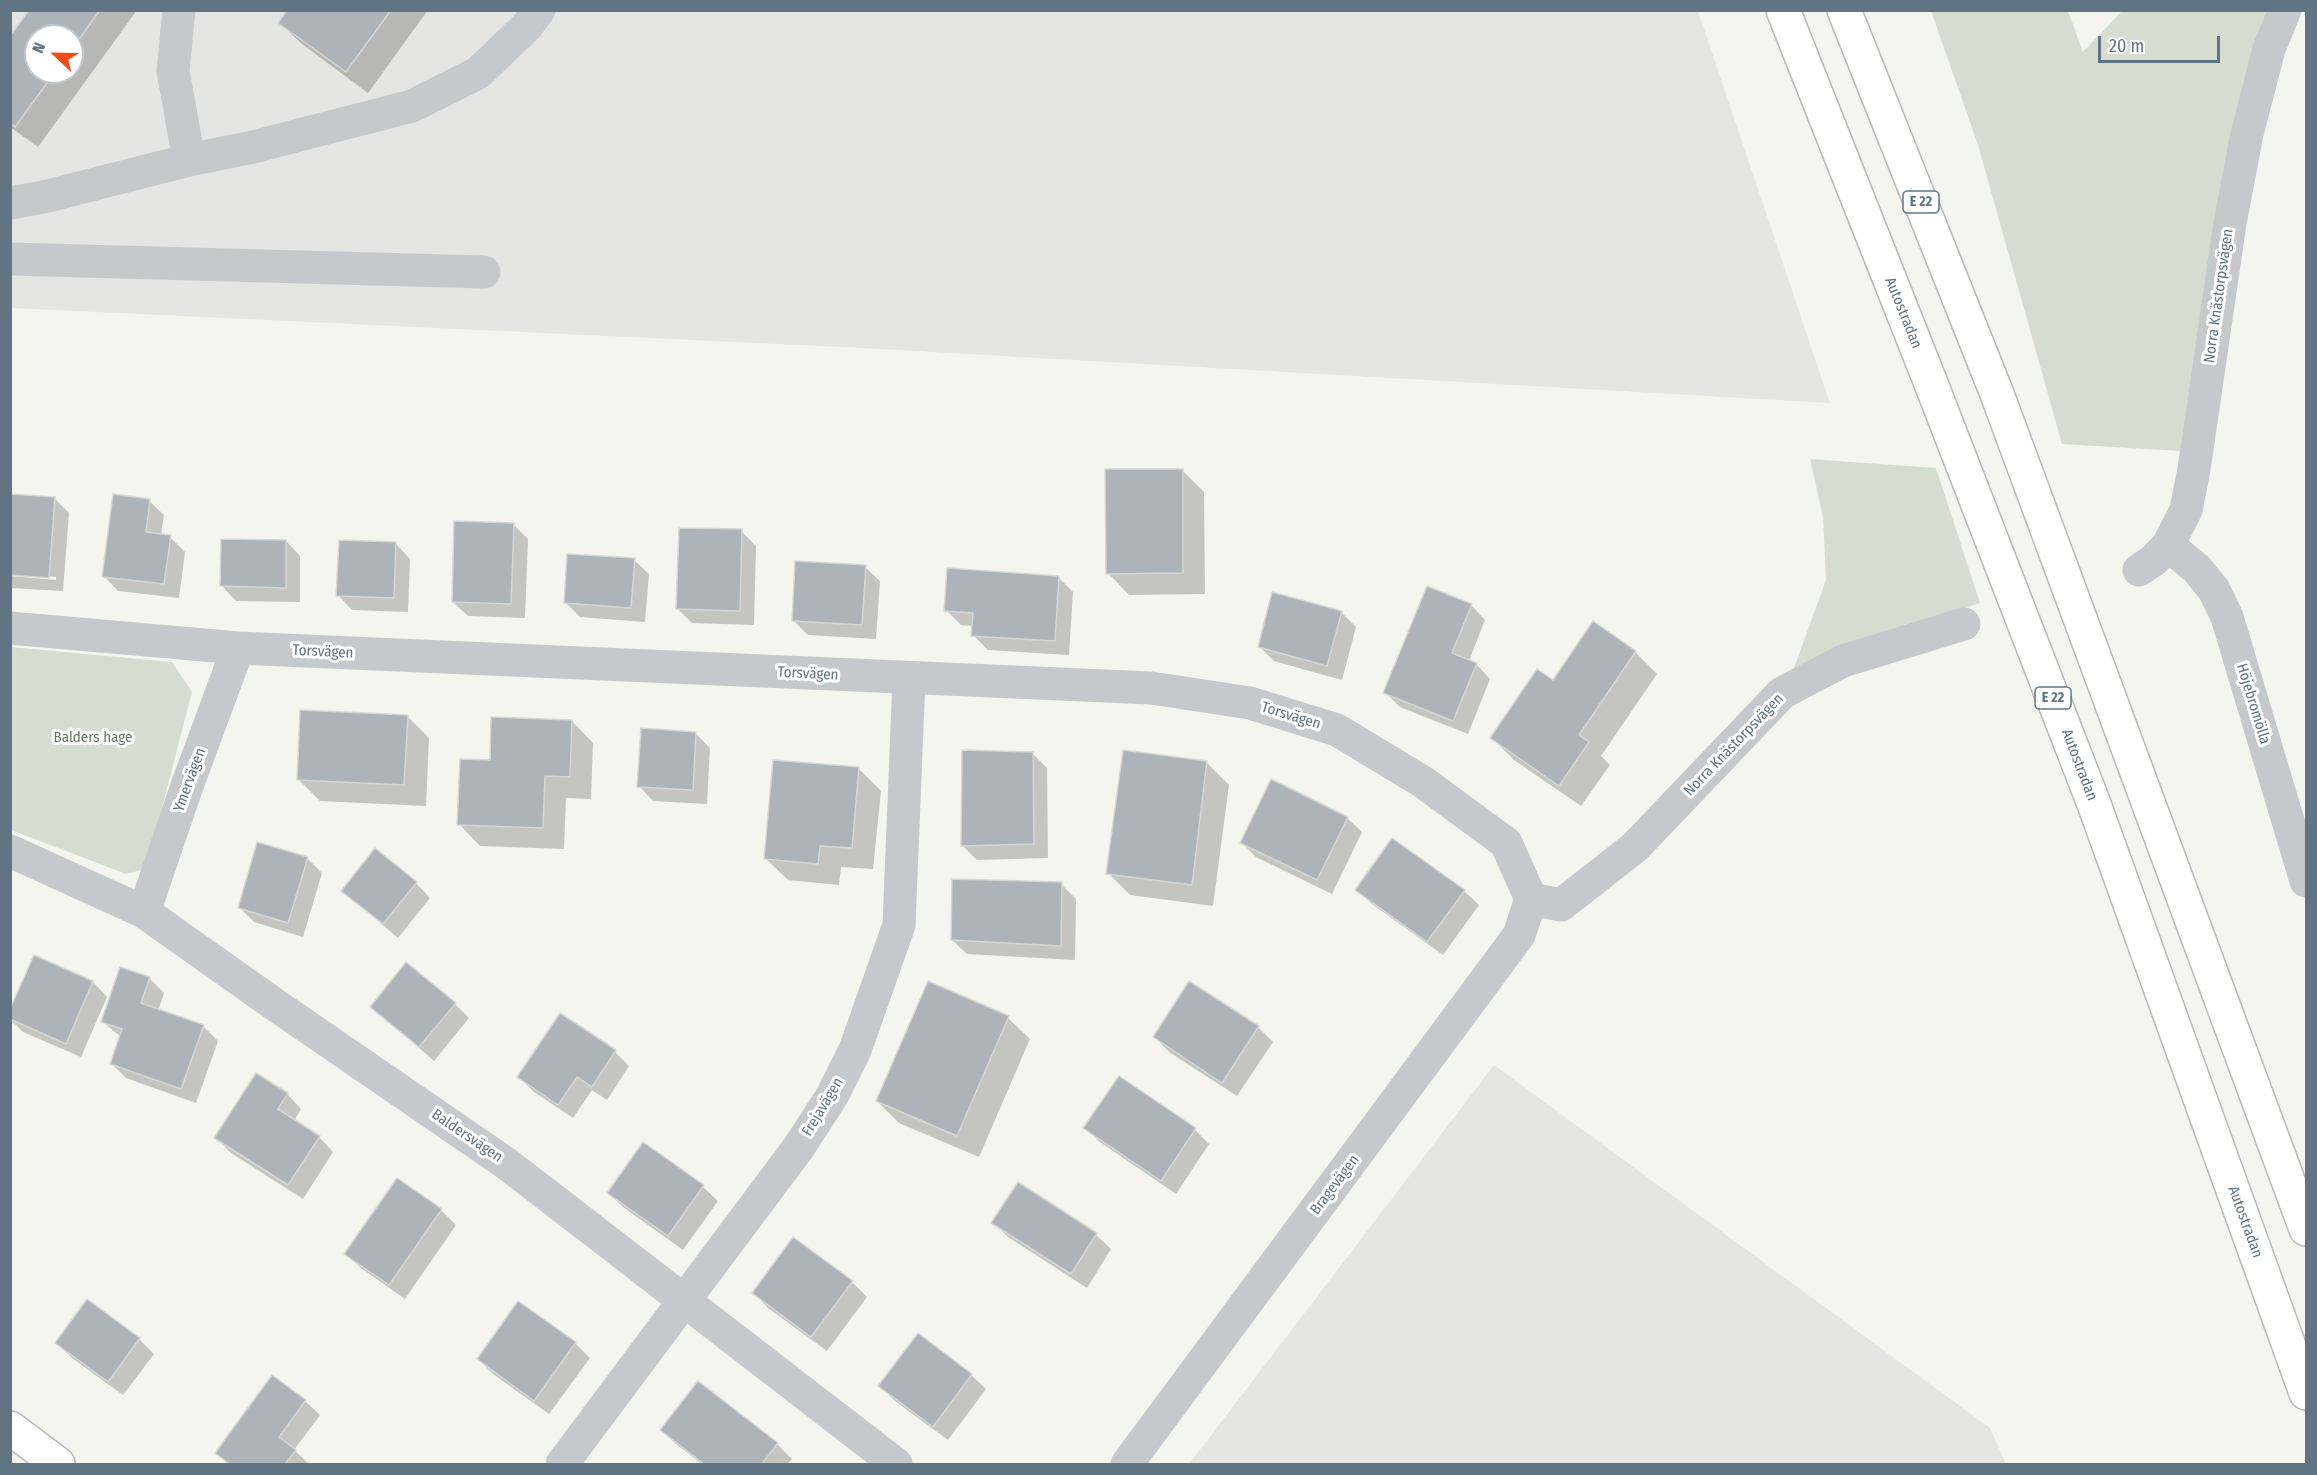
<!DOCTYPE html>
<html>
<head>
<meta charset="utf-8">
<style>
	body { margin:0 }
	#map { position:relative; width:2317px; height:1475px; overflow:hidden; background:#f5f5f0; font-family:"Fira Sans Condensed",sans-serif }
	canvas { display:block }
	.frame { position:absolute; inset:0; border:12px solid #617484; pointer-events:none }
	.north { position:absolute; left:24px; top:24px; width:60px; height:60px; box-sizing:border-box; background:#fff; border:2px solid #c0c7ce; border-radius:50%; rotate:292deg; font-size:16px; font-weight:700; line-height:24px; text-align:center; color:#617484 }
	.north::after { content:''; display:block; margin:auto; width:21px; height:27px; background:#f24b13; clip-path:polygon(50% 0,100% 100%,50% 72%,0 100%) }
	.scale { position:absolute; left:2098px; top:36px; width:122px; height:27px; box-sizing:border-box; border:3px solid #617484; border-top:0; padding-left:8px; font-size:18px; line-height:21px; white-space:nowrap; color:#617484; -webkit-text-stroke:4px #fff; paint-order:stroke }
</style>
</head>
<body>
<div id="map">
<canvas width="2317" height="1475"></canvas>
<div class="frame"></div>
<div class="north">N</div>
<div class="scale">20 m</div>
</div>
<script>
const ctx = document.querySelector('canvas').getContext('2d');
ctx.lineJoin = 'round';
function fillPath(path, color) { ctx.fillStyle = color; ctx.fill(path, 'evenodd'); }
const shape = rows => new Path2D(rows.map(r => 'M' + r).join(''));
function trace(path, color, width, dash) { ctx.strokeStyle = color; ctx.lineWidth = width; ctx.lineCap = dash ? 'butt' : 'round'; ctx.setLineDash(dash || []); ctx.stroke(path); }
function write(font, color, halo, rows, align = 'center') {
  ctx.font = font + ' "Fira Sans Condensed",sans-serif'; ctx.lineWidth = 6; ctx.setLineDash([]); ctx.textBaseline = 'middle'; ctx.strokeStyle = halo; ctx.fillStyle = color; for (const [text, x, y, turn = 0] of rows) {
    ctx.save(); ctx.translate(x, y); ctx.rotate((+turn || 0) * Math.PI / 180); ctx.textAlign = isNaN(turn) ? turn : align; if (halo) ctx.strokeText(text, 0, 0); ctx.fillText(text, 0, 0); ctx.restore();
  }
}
const built = shape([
	[11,11,1698,11,1830,403,862,348,11,308],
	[36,36,72,36,72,72,36,72],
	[1494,1065,1990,1428,2006,1464,1189,1464]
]);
const green = shape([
	[1931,11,2068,11,2083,52,2122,11,2272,11,2225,164,2204,289,2180,451,2062,444,1978,145],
	[1810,459,1936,468,1980,603,1851,645,1794,668,1826,580,1823,517],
	[10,647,172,662,192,692,146,869,126,874,11,830]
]);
const shadow = shape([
	[31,10,137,10,38,147,10,127,10,39],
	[36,36,72,36,72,72,36,72],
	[289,10,428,10,368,93,302,44,280,23],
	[1182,470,1204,492,1205,594,1129,595,1108,573],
	[54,498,69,513,63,591,10,588,10,576,56,580,56,577,10,573,10,516],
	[149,501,164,515,161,536,170,537,185,552,179,598,118,591,104,576],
	[514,525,528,539,525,618,468,616,453,602],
	[741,531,756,546,754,625,692,623,677,608],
	[286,541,300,556,300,602,236,601,222,586],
	[396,544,410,559,408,612,352,610,338,595],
	[634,560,649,574,645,622,580,617,566,603],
	[865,567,880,581,876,639,808,635,793,620],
	[1059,578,1073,592,1069,655,988,650,973,635,973,626,961,625,946,610],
	[1471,605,1485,620,1469,661,1476,664,1490,679,1468,734,1400,707,1385,692],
	[1341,612,1356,627,1342,680,1274,661,1260,647],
	[1593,623,1635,652,1657,674,1601,756,1610,765,1581,806,1514,760,1492,738,1554,682],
	[407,716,429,738,426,806,320,801,298,779],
	[572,721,593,743,591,799,566,798,564,849,480,846,459,824,491,762],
	[695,733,710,748,707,804,653,801,639,786],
	[1124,752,1207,763,1229,785,1213,906,1130,895,1108,873],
	[1032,753,1047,768,1048,858,977,860,962,845],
	[859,769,881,791,873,869,841,867,839,885,788,880,766,859],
	[1347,818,1362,832,1332,894,1256,857,1242,843],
	[307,858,322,873,303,937,254,922,239,907],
	[416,883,430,898,398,938,343,891],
	[1061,884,1076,899,1075,960,967,954,952,940],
	[1357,890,1464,891,1479,905,1443,955,1372,904],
	[35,957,93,982,107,997,81,1057,23,1032,10,1019,10,1013],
	[149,978,164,993,158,1011,203,1026,218,1041,196,1103,126,1078,112,1064,121,1037,103,1022],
	[455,1004,469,1018,434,1061,372,1007],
	[1008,1018,1030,1039,979,1157,899,1123,877,1101],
	[1258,1027,1273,1042,1237,1096,1169,1052,1155,1037],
	[615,1052,629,1066,607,1100,592,1090,573,1118,534,1092,519,1077],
	[287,1094,301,1109,294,1121,319,1137,333,1152,303,1199,231,1153,216,1138],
	[1085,1128,1195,1130,1209,1144,1176,1194,1100,1142],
	[643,1144,703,1187,718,1201,683,1250,623,1207,609,1193],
	[1019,1184,1096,1235,1111,1249,1087,1288,1008,1237,993,1222],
	[441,1210,456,1225,405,1299,361,1268,346,1254],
	[852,1282,867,1297,827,1351,768,1308,754,1293],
	[519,1303,575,1343,590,1358,549,1414,493,1374,478,1359],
	[918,1335,971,1375,986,1389,948,1440,895,1401,880,1386],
	[139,1339,154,1354,123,1395,72,1358,57,1343],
	[698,1383,777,1444,792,1459,787,1464,702,1464,676,1444,662,1430],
	[305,1401,320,1415,294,1450,309,1464,228,1464,217,1453]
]);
const building = shape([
	[29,10,100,10,72,49,72,36,36,36,36,72,55,72,15,127,10,123,10,36,29,10],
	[287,10,391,10,346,72,278,23,287,10],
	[1105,469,1183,469,1183,573,1106,574,1105,469],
	[11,494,55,497,49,578,10,575,11,494],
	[113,494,150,499,146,532,171,535,164,584,102,577,113,494],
	[454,521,514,523,511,604,452,602,454,521],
	[679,528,742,529,740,611,676,609,679,528],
	[221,539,286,540,286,588,220,586,221,539],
	[339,540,396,542,394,598,336,596,339,540],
	[567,554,635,558,631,608,564,603,567,554],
	[795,561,866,565,862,625,792,621,795,561],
	[947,568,1059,576,1055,641,971,636,973,613,944,611,947,568],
	[1427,586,1472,604,1452,653,1477,663,1453,721,1383,693,1427,586],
	[1272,592,1342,611,1327,666,1258,647,1272,592],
	[1593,621,1636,651,1579,735,1589,742,1559,786,1490,738,1537,669,1553,680,1593,621],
	[300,710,408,715,404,785,297,780,300,710],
	[491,717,572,720,570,777,545,776,543,828,457,825,460,759,490,760,491,717],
	[641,728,696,732,693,790,637,787,641,728],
	[962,750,1033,752,1034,844,961,846,962,750],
	[1123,750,1207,761,1192,885,1106,874,1123,750],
	[773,760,859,767,852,848,820,846,818,864,764,859,773,760],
	[1271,779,1348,817,1317,880,1240,843,1271,779],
	[1392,838,1465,890,1427,942,1355,890,1392,838],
	[257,842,308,857,288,923,238,908,257,842],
	[375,848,417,882,383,924,341,891,375,848],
	[952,879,1062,882,1061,946,951,940,952,879],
	[34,955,93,981,66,1044,10,1019,10,1009,34,955],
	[406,962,456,1003,419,1047,370,1007,406,962],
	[120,967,150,977,141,1003,204,1025,181,1089,110,1064,122,1029,101,1022,120,967],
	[928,981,1009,1016,957,1136,876,1101,928,981],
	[1189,981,1259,1026,1222,1083,1153,1037,1189,981],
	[560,1013,616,1050,592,1087,577,1077,558,1105,517,1077,560,1013],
	[256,1073,288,1093,278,1109,320,1136,288,1185,214,1138,256,1073],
	[1119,1076,1196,1128,1161,1181,1083,1128,1119,1076],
	[643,1142,704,1185,668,1236,607,1193,643,1142],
	[397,1178,442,1209,389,1285,344,1254,397,1178],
	[1018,1182,1097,1233,1071,1274,991,1223,1018,1182],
	[793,1237,853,1281,811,1337,752,1293,793,1237],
	[87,1299,140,1338,108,1382,55,1343,87,1299],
	[518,1301,576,1342,534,1401,477,1359,518,1301],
	[918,1333,972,1374,933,1427,878,1386,918,1333],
	[272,1375,306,1400,279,1437,296,1450,285,1464,230,1464,215,1453,272,1375],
	[698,1381,778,1443,762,1464,704,1464,660,1430,698,1381]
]);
const minor = shape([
	[179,10,173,71,189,160],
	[10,203,48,196,189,160,253,147,412,106,478,73,527,26,539,10],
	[10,259,484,272],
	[2168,545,2197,569,2214,590,2227,617,2306,881],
	[2139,570,2154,560,2168,545,2186,510,2194,469,2230,223,2247,134,2269,49,2285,10],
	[10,628,238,648,1151,688,1250,703,1337,730,1423,782,1506,843,1531,899],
	[10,851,144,912,274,1004,507,1164,896,1464],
	[1531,899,1561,905,1635,847,1782,693,1843,661,1964,624],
	[144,912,187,786,238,648],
	[562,1464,799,1147,832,1096,855,1050,899,925,909,679],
	[1127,1464,1519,935,1531,899]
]);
const major = shape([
	[10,1428,58,1464]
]);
const highway = shape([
	[1783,10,1932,386,2094,804,2306,1393],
	[1844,10,1997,394,2306,1229]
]);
const shields = [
	[1921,202,36],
	[2053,698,36]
];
const shieldNames = [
	["E 22",1921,202],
	["E 22",2053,698]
];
const streetNames = [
	["Norra Knästorpsvägen",2219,296,-82],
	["Autostradan",1903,313,68],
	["Torsvägen",323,652,3],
	["Torsvägen",808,674,3],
	["Höjebromölla",2253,704,73],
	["Torsvägen",1291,716,17],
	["Norra Knästorpsvägen",1734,745,-46],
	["Autostradan",2079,765,69],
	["Ymervägen",190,780,-70],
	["Frejavägen",823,1107,-59],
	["Baldersvägen",467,1136,34],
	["Bragevägen",1335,1185,-53],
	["Autostradan",2245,1222,70]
];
const parkNames = [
	["Balders hage",93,738]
];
fillPath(built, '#e5e6e4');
fillPath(green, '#d5ddd1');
fillPath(shadow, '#0003');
fillPath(building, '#acb4b9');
trace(building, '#d6d6d3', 1.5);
trace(major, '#b6babe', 36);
trace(highway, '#b5b9bc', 36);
trace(minor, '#c6c9cc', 33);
trace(major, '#fff', 33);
trace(highway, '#fff', 33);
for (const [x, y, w] of shields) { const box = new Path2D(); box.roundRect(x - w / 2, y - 11, w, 22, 4.5); ctx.fillStyle = '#fff'; ctx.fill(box); trace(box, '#617484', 1.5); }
write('bold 14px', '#617484', null, shieldNames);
write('15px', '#617484', '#fff', streetNames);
write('15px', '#657b60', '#fff', parkNames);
</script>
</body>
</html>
